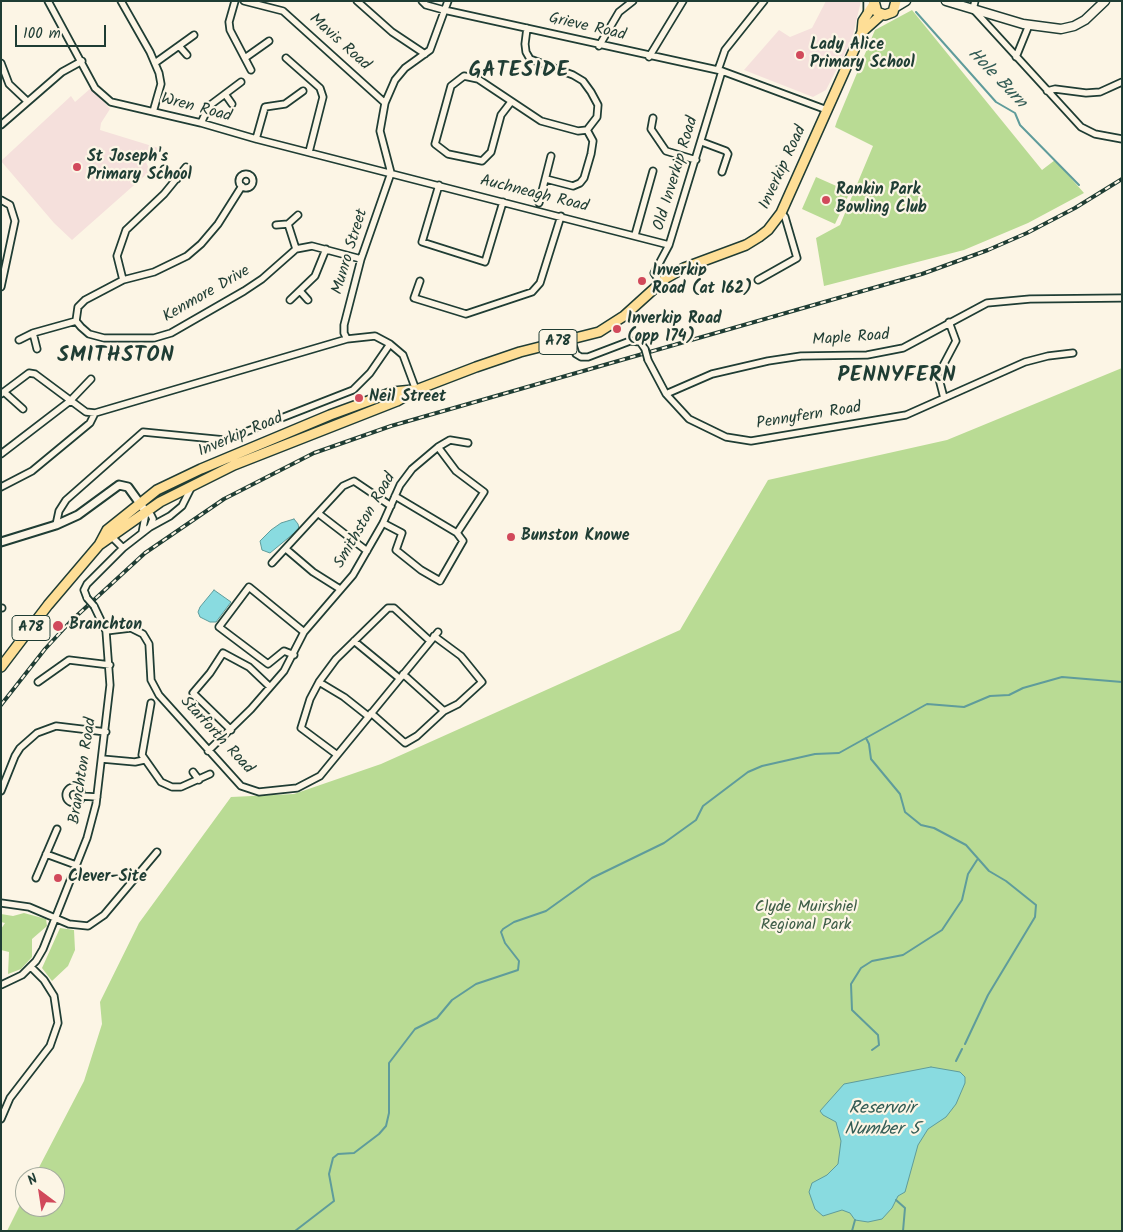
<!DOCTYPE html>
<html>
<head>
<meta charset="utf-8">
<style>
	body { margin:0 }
	#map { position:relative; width:1123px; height:1232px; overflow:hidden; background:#fcf5e5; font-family:Kalam,sans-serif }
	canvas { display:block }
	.frame { position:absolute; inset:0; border:2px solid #1f3d34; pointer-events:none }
	.north { position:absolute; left:15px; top:1167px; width:50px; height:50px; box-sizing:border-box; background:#fcf5e5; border:1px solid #a4ab9e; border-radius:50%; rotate:329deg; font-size:14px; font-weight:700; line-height:20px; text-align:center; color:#1f3d34 }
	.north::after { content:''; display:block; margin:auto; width:18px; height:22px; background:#d1495b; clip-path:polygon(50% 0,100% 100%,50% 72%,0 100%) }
	.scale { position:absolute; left:15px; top:25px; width:91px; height:22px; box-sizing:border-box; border:2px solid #1f3d34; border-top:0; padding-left:6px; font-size:15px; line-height:18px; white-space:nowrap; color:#1f3d34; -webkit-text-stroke:4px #fcf5e5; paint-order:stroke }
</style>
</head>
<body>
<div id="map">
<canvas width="1123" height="1232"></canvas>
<div class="frame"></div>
<div class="north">N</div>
<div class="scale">100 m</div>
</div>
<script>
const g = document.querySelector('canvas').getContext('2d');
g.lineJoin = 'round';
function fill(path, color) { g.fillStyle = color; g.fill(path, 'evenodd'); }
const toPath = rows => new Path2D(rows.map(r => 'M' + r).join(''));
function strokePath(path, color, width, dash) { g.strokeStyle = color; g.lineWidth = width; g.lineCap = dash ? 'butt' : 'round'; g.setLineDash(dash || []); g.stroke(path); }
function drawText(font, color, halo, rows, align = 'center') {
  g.font = font + ' Kalam,sans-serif'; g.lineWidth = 4.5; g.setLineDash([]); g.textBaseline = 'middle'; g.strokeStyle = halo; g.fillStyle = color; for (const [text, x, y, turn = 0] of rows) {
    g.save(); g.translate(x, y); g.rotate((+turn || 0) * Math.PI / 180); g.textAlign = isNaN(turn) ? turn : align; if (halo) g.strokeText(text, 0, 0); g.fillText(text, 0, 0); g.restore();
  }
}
const built = toPath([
	[826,1,861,1,852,39,826,90,813,97,744,70,779,30,790,37,812,28],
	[91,88,110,109,101,123,100,130,165,150,146,162,150,171,72,240,54,223,1,161,71,96,75,102]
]);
const green = toPath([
	[912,10,1042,170,1055,160,1084,193,1028,223,964,250,824,286,816,238,840,225,873,146,835,127,837,121,875,30],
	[816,177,850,192,835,224,802,209],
	[1122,368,1122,1231,7,1231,25,1195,25,1207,55,1207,55,1177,34,1177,84,1081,102,1024,100,1002,139,923,231,797,294,794,381,764,680,630,768,480,947,440],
	[24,913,46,919,47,926,32,939,32,957,21,969,8,974,9,952,1,950,1,929,5,923,1,922,1,914,13,916],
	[60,928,74,930,75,950,68,966,52,981,42,968]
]);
const water = toPath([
	[294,519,298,524,299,529,270,553,262,550,260,541,271,530,281,523,294,519],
	[214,590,231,602,216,622,210,622,200,617,198,612,200,607,214,590],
	[931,1067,960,1072,965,1077,965,1083,956,1104,946,1117,928,1129,918,1145,905,1192,898,1196,892,1208,882,1219,868,1222,855,1220,850,1213,842,1210,823,1216,815,1209,809,1192,812,1183,827,1175,838,1164,841,1141,836,1122,823,1115,820,1111,844,1084,931,1067]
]);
const stream = toPath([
	[916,12,996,102,1015,113,1020,125,1079,185],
	[866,738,869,744,871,759,900,794,905,812,921,825,934,828,966,845,989,871,1006,881,1036,905,1035,917,988,995,965,1044],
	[872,1050,879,1045,878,1035,852,1010,851,984,861,968,872,961,903,955,942,930,962,900,968,874,977,860],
	[956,1061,962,1049],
	[896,1200,905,1208,903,1231],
	[295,1231,334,1201,329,1174,333,1158,338,1154,354,1153,379,1134,386,1126,389,1113,389,1063,415,1029,437,1018,452,1000,476,984,518,970,519,961,505,943,501,932,503,929,514,922,546,911,592,878,664,843,696,820,703,806,748,772,762,766,815,754,839,753,927,704,964,707,990,696,1009,695,1023,688,1062,677,1122,682],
	[852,1231,855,1220]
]);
const minor = toPath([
	[48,1,95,88,111,102,201,123,256,139,669,245],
	[121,1,150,52,159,73,161,84,153,112],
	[235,1,229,22,230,30,251,70],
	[244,1,283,11,385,103],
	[357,1,392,32,425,54],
	[422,1,426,5,444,10,722,71,827,110],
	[975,1,973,9,1081,127,1095,134,1122,139],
	[867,14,867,1],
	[179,46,187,55],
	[599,46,619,12,633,1],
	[649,57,683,1],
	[1016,57,1029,25],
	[245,58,269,41],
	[286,58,320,88,323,97,309,152],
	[1,63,9,84,27,101],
	[155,63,194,35],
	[718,70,725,50,764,1],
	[1047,91,1055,89,1086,93,1100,92,1122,82],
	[225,94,232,104],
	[511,102,501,115,491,152,482,161,448,154,435,144,451,86,464,76,478,79,541,121,578,131,587,130,597,117,598,105,591,92,583,81,573,75,530,59,526,52,525,44,527,28],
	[653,118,651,129,666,151,696,160],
	[201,123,209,106,241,82],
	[1,125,62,72,82,61],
	[256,139,265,107,285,104,303,91],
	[702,142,726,151,728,154,722,172],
	[164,169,177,179],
	[391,173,380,131,385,103,395,80,405,68,430,50,448,1],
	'239 181a7 7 0 1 1 14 0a7 7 0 1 1-14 0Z',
	[546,179,573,186,580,183,584,178,591,154,593,141,587,130],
	[439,185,422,242,485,262,503,202],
	[242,186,218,224,201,244,187,256,154,272,123,280,85,300,78,307,76,321,81,327,89,334,104,338,154,338,171,333,244,291,262,279,296,249,312,246,361,259],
	[1,200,10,205,15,221,1,287],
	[539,203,551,156],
	[288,224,296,249],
	[276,225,288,224,298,215],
	[635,235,653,171],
	[123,280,117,256,126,230,164,194,186,167],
	[758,280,797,258,785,217,781,213],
	[420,281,414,298,466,314,532,292,540,283,561,216],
	[660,282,654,273,669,245,722,71],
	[300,291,308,300],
	[290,300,315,276,326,249],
	[33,333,37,349],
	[347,339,344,333,344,325,361,259,391,173],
	[571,339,576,354,581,357,588,357,630,341,640,342,645,349],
	[19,340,33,333,76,321],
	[648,360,666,394,689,419,726,437,751,441,906,415,1025,362,1048,356,1073,353],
	[4,392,23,409],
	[1,394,29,373,35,374,86,412,95,413],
	[666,394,712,374,768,361,801,356,867,355,903,348,987,303,1030,299,1122,298],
	[944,398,938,375,956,341,949,322],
	[1,454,70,401,91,379],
	[1,487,32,471,90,423,95,413,347,339,375,336,390,344,403,355,416,390],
	[395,496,457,533],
	[319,514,367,551],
	[383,523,402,533,396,550,421,570,440,581,463,541,457,533,484,492,456,471,438,447],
	[56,525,59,511,66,500,143,432,225,440,353,390,370,373,390,344],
	[150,527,170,516,182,506,192,486],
	[112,537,123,548],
	[286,549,313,572,340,589],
	[272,563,343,486,354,481,391,506],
	[87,598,84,590,87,584,123,548,150,527,153,519,151,515,146,512,142,533],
	[1,608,2,608],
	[106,631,131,628,143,634,149,644,151,680,159,695,241,786,259,792,297,788,320,776,438,632],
	[354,641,399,678],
	[294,655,284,651,268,664,219,627,249,587,304,632],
	[403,674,444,711],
	[38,682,69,660,110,665],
	[319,682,344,697,368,716],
	[151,703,142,755,161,782,172,787,181,787,210,774],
	[371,713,405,743,417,736,444,711,458,704,482,682,461,656,434,636],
	[231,730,193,693,210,673,223,653,249,667,270,687],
	[208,751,251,709,284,671,304,632,353,575,383,523,400,485,412,469,438,447,450,440,468,443],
	[336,754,301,728,310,699,319,682,336,659,388,608,394,608,430,641],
	[102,759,135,762,144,760],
	[193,772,199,780],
	'66 795a8 8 0 1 1 16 0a8 8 0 1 1-16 0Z',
	[1,791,15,756,20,748,37,733,56,726,106,732],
	[81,796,97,797],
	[46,854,76,865],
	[36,878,57,829],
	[1,903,29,907,69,924,88,926,104,915,157,852],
	[1,985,22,975,36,961,43,949,87,838,96,804,110,685,106,631,94,606],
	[1,1119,10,1098,50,1046,58,1023,54,996,44,980,31,967]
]);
const tertiary = toPath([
	[1,542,56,525,78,515,119,485,128,487,146,512]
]);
const secondary = toPath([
	[946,1,1023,24,1061,29,1074,26,1085,20,1105,1],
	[896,7,906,1]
]);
const trunk = toPath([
	[874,1,877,12,885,15,893,12,896,1],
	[862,32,881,15],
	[99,545,160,502,234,465,397,401,416,390,476,367,520,352,599,332,624,316,666,278,684,268,746,245,759,237,768,230,781,213,862,32,863,21,874,4],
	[1,667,48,605,99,545,107,530,157,490,201,469,330,415,393,392,413,390]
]);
const rail = toPath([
	[1,705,45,649,71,621,145,553,224,499,314,453,391,426,922,274,988,250,1027,233,1075,208,1122,179]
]);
const minorBridge = toPath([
	[645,349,648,360],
	[87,598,94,606]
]);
const markers = [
	[800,55,5,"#d1495b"],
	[77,167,5,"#d1495b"],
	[826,200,5,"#d1495b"],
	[642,281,5,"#d1495b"],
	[617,329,5,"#d1495b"],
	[359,398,5,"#d1495b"],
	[511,537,5,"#d1495b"],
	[58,626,6,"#d1495b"],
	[58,878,5,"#d1495b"]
];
const shields = [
	[558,342,38],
	[31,628,38]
];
const shieldNames = [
	["A78",558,342],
	["A78",31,628]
];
const streetNames = [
	["Grieve Road",587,28,13],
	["Mavis Road",339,43,42],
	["Wren Road",196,109,15],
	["Inverkip Road",784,168,-65],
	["Old Inverkip Road",677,174,-73],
	["Auchneagh Road",534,195,14],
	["Munro Street",351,252,-73],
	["Kenmore Drive",207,295,-30],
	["Maple Road",851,339,-4],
	["Pennyfern Road",809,417,-9],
	["Inverkip Road",241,436,-23],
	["Smithston Road",366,521,-60],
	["Starforth Road",216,736,47],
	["Branchton Road",84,771,-81]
];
const poiNames = [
	["Lady Alice",810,46],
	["Primary School",810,64],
	["St Joseph's",87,158],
	["Primary School",87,176],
	["Rankin Park",836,191],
	["Bowling Club",836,209],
	["Inverkip",652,272],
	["Road (at 162)",652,290],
	["Inverkip Road",627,320],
	["(opp 174)",627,338],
	["Neil Street",369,398],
	["Bunston Knowe",521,537],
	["Branchton",69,626],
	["Clever-Site",68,878]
];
const parkNames = [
	["Clyde Muirshiel",806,908],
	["Regional Park",806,926]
];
const waterNames = [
	["Hole Burn",996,79,46],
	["Reservoir",882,1110],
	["Number 5",882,1131]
];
const districtNames = [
	["GATESIDE",519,72],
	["SMITHSTON",116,357],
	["PENNYFERN",897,377]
];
fill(built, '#f5e0dc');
fill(green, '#b9db94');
fill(water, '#89dbe0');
strokePath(water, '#5f9c9b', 1);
strokePath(stream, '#5f9c9b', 2);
strokePath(minor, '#1f3d34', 9);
strokePath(tertiary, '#1f3d34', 11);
strokePath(secondary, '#1f3d34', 11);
strokePath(trunk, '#1f3d34', 12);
strokePath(minor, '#fcf5e5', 5.5);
strokePath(tertiary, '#fcf5e5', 7);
strokePath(secondary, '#fcf5e5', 8);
strokePath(trunk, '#fede96', 9);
strokePath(rail, '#1f3d34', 4);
strokePath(rail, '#fcf5e5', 2, [5.5]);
strokePath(minorBridge, '#1f3d34', 9, []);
strokePath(minorBridge, '#fcf5e5', 5.5);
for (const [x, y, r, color] of markers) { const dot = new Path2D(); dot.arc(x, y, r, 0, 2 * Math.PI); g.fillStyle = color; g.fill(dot); strokePath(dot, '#fcf5e5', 2); }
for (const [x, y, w] of shields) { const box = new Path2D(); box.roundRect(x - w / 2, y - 12.5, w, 25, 4); g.fillStyle = '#fcf5e5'; g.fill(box); strokePath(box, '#1f3d34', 1); }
drawText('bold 15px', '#1f3d34', null, shieldNames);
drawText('16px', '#1f3d34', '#fcf5e5', streetNames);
drawText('bold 16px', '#1f3d34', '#fcf5e5', poiNames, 'left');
drawText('16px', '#3e5d47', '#fcf5e5', parkNames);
drawText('italic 18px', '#345d56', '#fcf5e5', waterNames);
g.letterSpacing = '1px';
drawText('bold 21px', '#1f3d34', '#fcf5e5', districtNames);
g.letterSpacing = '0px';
</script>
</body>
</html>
